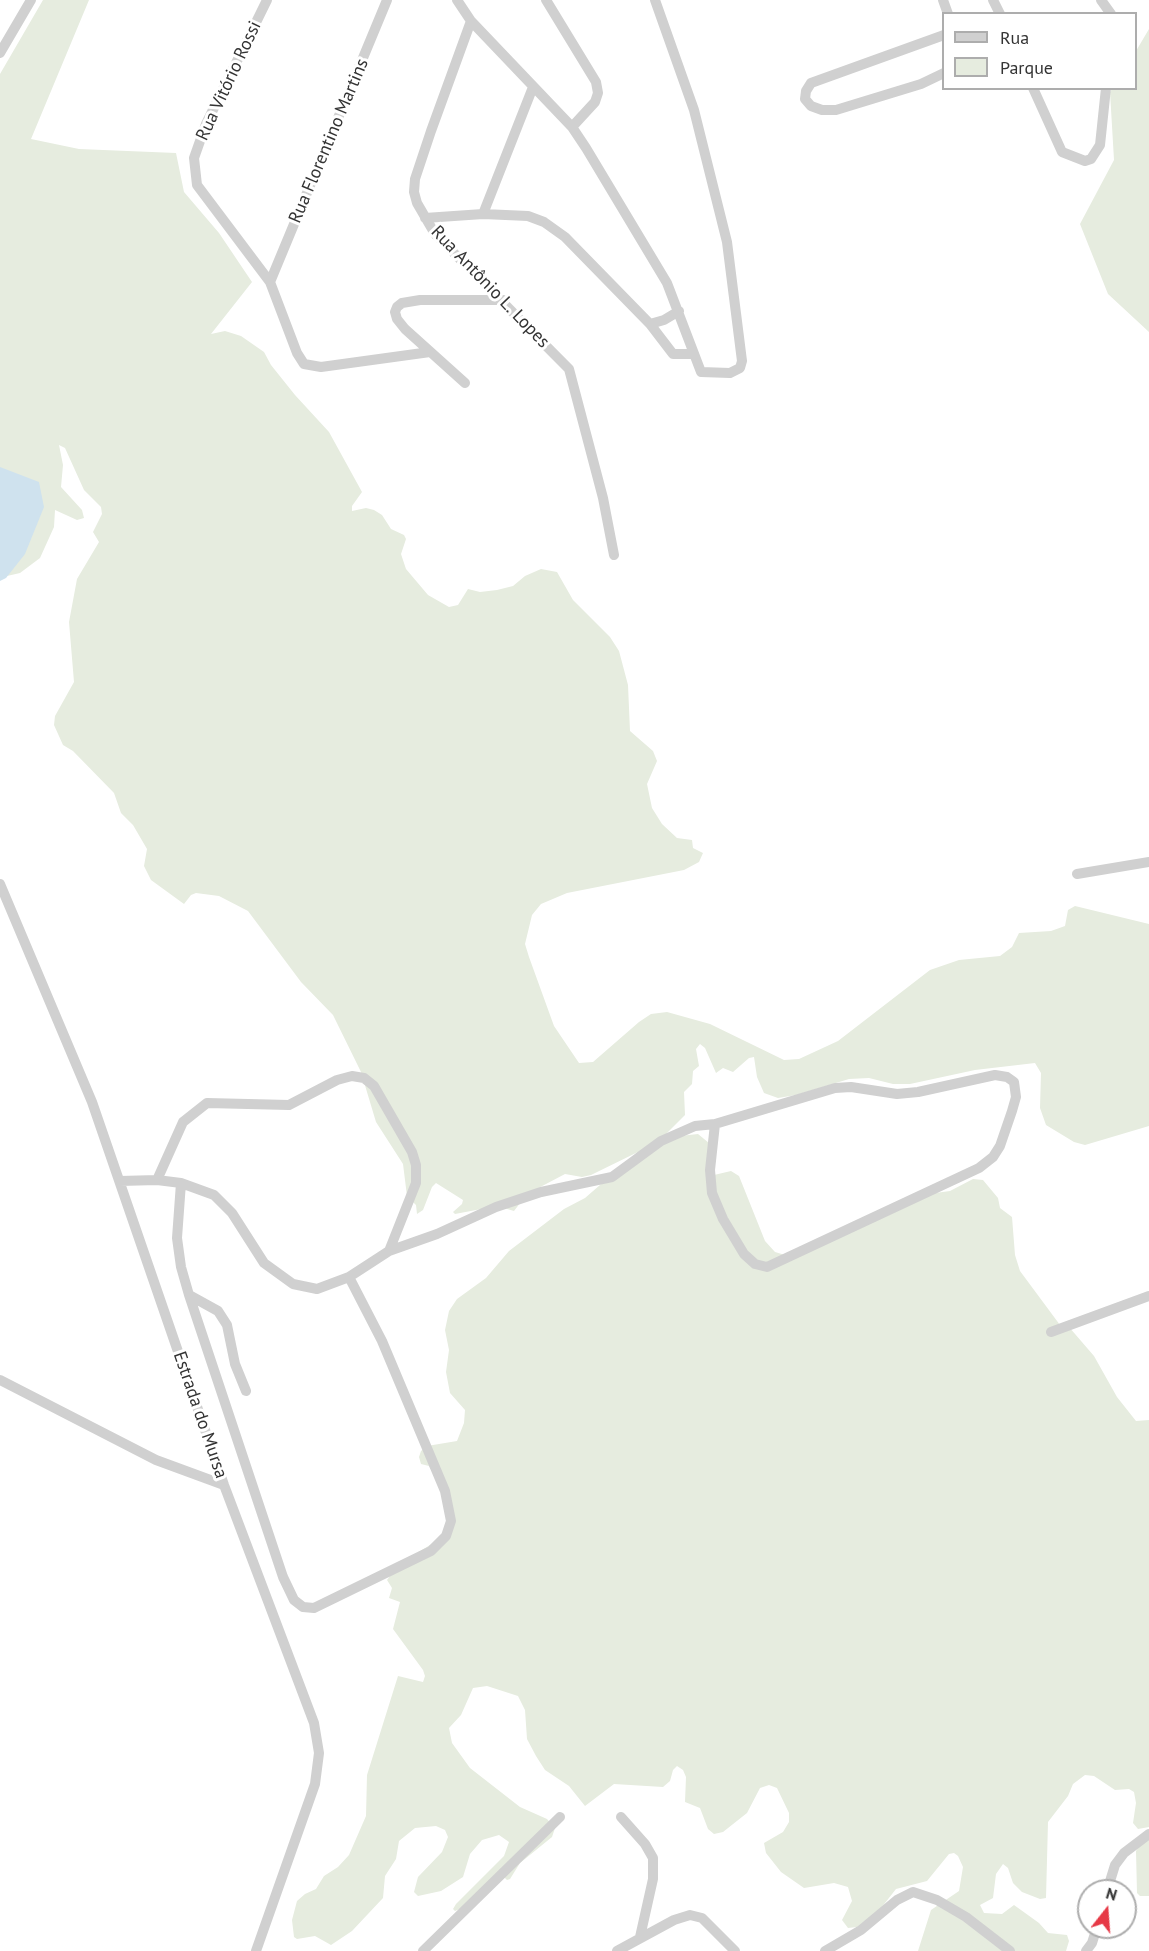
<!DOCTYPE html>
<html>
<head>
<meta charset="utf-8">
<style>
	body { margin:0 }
	#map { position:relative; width:1149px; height:1951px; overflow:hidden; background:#fff; font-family:"PT Sans",sans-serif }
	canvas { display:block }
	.legend { position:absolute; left:942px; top:12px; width:195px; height:78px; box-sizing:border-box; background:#fff; border:2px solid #adadad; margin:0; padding:8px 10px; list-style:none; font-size:18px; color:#333 }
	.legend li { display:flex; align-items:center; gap:12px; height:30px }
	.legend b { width:30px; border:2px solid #adadad }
	.north { position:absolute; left:1077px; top:1879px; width:60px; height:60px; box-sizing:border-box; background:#fff; border:2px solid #adadad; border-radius:50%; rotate:17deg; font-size:16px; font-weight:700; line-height:24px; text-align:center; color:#333 }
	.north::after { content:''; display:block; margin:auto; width:21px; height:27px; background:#e63946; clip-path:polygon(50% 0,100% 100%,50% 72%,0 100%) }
</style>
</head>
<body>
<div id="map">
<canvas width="1149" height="1951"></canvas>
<ul class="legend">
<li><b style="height:8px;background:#d0d0d0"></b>Rua</li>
<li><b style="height:16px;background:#e6ecdf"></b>Parque</li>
</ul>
<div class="north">N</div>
</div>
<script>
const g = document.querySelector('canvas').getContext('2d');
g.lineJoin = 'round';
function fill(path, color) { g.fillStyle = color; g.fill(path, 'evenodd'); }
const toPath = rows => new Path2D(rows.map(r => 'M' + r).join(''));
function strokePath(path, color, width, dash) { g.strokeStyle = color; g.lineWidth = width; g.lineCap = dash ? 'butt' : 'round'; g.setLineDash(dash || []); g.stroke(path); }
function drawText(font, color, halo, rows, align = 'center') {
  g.font = font + ' "PT Sans",sans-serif'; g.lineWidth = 6; g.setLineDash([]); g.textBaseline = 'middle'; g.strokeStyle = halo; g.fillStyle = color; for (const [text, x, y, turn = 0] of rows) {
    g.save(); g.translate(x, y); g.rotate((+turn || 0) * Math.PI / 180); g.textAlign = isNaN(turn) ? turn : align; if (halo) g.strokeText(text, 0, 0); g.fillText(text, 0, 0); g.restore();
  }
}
const green = toPath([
	[43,0,89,0,31,139,79,149,176,153,184,192,219,233,252,282,211,334,225,331,241,336,264,352,271,365,295,395,329,432,362,492,352,506,352,511,366,508,374,510,382,515,391,529,404,535,406,539,401,554,406,569,428,595,449,607,458,605,468,589,480,592,497,590,513,586,525,576,541,569,557,572,573,600,610,637,619,651,628,685,630,731,653,751,657,761,647,784,652,808,662,824,677,838,692,840,693,848,703,853,699,862,684,870,567,893,541,904,532,915,525,944,529,957,554,1026,579,1063,593,1062,639,1022,651,1014,667,1012,710,1024,784,1060,799,1059,838,1041,930,970,959,960,1000,956,1012,947,1019,933,1051,931,1065,926,1068,910,1075,906,1149,924,1149,1126,1085,1145,1074,1142,1046,1125,1040,1108,1041,1073,1035,1063,975,1070,910,1084,893,1084,869,1078,849,1079,796,1095,778,1098,764,1093,757,1077,754,1057,749,1058,733,1072,723,1068,716,1073,705,1048,700,1044,696,1049,699,1066,693,1071,692,1084,684,1092,685,1115,662,1138,698,1134,709,1143,714,1175,731,1171,739,1176,765,1241,775,1252,785,1255,928,1194,950,1191,973,1179,983,1180,998,1198,1000,1208,1012,1217,1015,1255,1020,1271,1060,1325,1069,1327,1094,1356,1117,1397,1136,1421,1149,1420,1149,1827,1138,1829,1133,1823,1136,1803,1134,1792,1129,1789,1115,1790,1094,1776,1085,1775,1073,1784,1068,1796,1048,1822,1046,1898,1040,1899,1022,1892,1013,1883,1008,1868,1003,1864,996,1874,993,1898,980,1905,984,1913,1002,1914,1014,1905,1039,1923,1048,1933,1067,1935,1069,1941,1066,1951,918,1951,931,1910,959,1891,963,1867,958,1856,954,1853,949,1854,927,1881,896,1889,874,1917,857,1927,848,1928,842,1920,852,1901,848,1887,834,1883,804,1888,781,1872,766,1853,764,1843,783,1832,789,1822,789,1813,777,1788,769,1785,760,1788,747,1813,723,1832,714,1834,708,1829,700,1808,685,1802,686,1777,683,1770,677,1766,673,1770,670,1781,663,1787,614,1784,585,1806,569,1786,545,1770,536,1756,527,1739,525,1710,518,1696,487,1686,473,1688,461,1715,449,1728,452,1743,470,1768,520,1807,547,1819,555,1828,552,1837,520,1863,510,1879,507,1880,501,1874,467,1906,455,1911,453,1909,456,1904,504,1856,509,1842,499,1835,482,1840,470,1854,463,1877,441,1891,418,1896,414,1892,418,1877,442,1852,448,1837,445,1830,436,1826,415,1828,399,1841,396,1859,385,1876,383,1898,352,1931,331,1945,315,1936,297,1939,294,1937,292,1920,297,1901,305,1894,316,1889,324,1876,338,1867,349,1855,366,1816,367,1775,398,1676,423,1682,425,1676,423,1670,393,1629,400,1602,389,1598,392,1588,387,1580,399,1564,443,1537,452,1505,429,1466,421,1464,419,1457,421,1451,427,1446,457,1441,464,1423,465,1410,450,1393,446,1372,449,1350,445,1330,449,1311,457,1299,486,1278,509,1251,564,1209,585,1198,638,1152,591,1175,582,1177,565,1174,527,1194,514,1211,497,1206,455,1214,453,1212,462,1204,463,1200,436,1183,432,1187,423,1210,417,1214,416,1205,407,1196,403,1164,376,1122,361,1072,333,1015,301,982,248,911,219,896,196,893,191,895,184,904,151,880,144,866,147,849,133,825,121,813,114,793,73,751,63,745,54,725,55,716,74,682,69,622,77,579,99,542,93,532,102,514,101,507,84,490,65,448,59,445,63,465,61,487,82,510,84,518,77,520,55,510,54,527,40,558,20,573,7,576,0,477,0,74],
	[1149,29,1149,332,1108,294,1080,224,1114,160,1110,92,1112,89,1136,88,1136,51],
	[1149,1837,1149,1896,1140,1896,1137,1893,1136,1851,1142,1842]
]);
const water = toPath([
	[0,467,39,482,44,507,25,554,6,578,0,581]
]);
const minor = toPath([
	[267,0,206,124,194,158,197,185,270,282,297,353,304,364,321,367,430,352],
	[457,0,471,21,572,127,586,148,667,283,701,372,730,373,740,368,742,361,727,242,694,110,655,0],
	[546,0,596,82,598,93,595,102,572,127],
	[943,0,948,14],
	[993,0,1000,14],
	[1101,0,1111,14],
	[471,21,431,131,415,179,414,192,417,203,435,234,569,369,603,498,614,555],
	[944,35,811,83,806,91,805,99,811,106,822,110,836,110,921,84,944,73],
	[0,53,31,0],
	[1033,88,1062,152,1085,161,1091,159,1100,145,1106,88],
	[483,214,533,87],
	[425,218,483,214,528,216,544,222,565,237,650,324,664,320,679,311],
	[270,282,387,0],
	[650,324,673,354,693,354],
	[465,383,405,329,397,319,395,312,397,307,402,303,420,300,503,300],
	[1077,874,1149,862],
	[0,884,92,1102,224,1485,314,1723,319,1753,315,1784,256,1951],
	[157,1180,183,1122,207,1103,289,1105,337,1080,352,1076,364,1078,374,1086,412,1152,416,1165,416,1183,389,1251],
	[120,1181,157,1180,181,1183,214,1195,232,1213,264,1263,293,1284,317,1289,349,1277,389,1251,437,1234,496,1207,541,1192,612,1177,661,1141,695,1126,715,1124,835,1088,851,1087,897,1094,918,1092,995,1075,1007,1077,1014,1082,1016,1097,1012,1111,1000,1146,993,1157,979,1168,767,1267,755,1264,744,1254,723,1219,712,1193,710,1170,715,1124],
	[181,1183,177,1238,181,1267,189,1295,218,1311,227,1325,235,1364,246,1391],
	[189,1295,283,1577,294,1600,303,1607,314,1608,431,1551,446,1536,451,1521,445,1491,382,1341,349,1277],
	[1051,1332,1149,1296],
	[0,1380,156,1460,224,1485],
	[621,1817,645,1844,653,1858,653,1879,640,1937],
	[1107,1891,1115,1865,1124,1853,1149,1834],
	[423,1951,560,1817],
	[617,1951,674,1920,690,1915,702,1918,735,1951],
	[825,1951,861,1930,897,1900,913,1892,937,1900,966,1917,1010,1951],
	[1086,1951,1092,1943,1097,1927]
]);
const streetNames = [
	["Rua Vitório Rossi",229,81,-65],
	["Rua Florentino Martins",329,141,-67],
	["Rua Antônio L. Lopes",490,287,46],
	["Estrada do Mursa",200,1415,71]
];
fill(green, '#e6ecdf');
fill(water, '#cfe2ee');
strokePath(minor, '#d0d0d0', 10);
drawText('18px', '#333', '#fff', streetNames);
</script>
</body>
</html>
